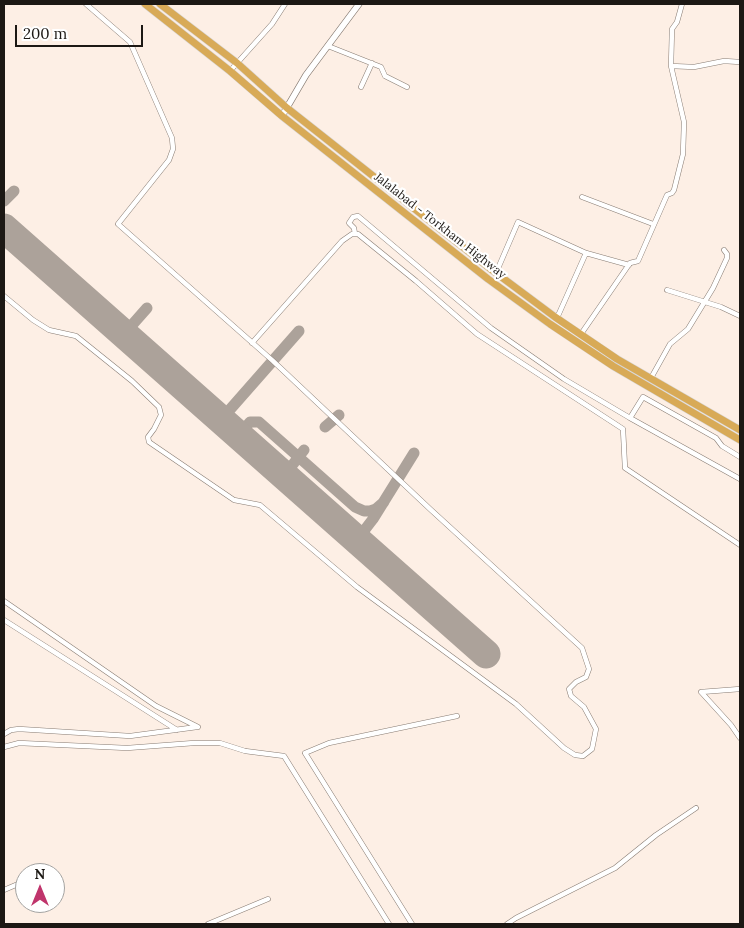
<!DOCTYPE html>
<html>
<head>
<meta charset="utf-8">
<style>
	body { margin:0 }
	#map { position:relative; width:744px; height:928px; overflow:hidden; background:#fdefe5; font-family:Lora,serif }
	canvas { display:block }
	.frame { position:absolute; inset:0; border:5px solid #1c1814; pointer-events:none }
	.north { position:absolute; left:15px; top:863px; width:50px; height:50px; box-sizing:border-box; background:#fff; border:1px solid #a4a3a1; border-radius:50%; rotate:0deg; font-size:14px; font-weight:700; line-height:20px; text-align:center; color:#1c1814 }
	.north::after { content:''; display:block; margin:auto; width:18px; height:22px; background:#c0356c; clip-path:polygon(50% 0,100% 100%,50% 72%,0 100%) }
	.scale { position:absolute; left:15px; top:25px; width:128px; height:22px; box-sizing:border-box; border:2px solid #1c1814; border-top:0; padding-left:6px; font-size:15px; line-height:18px; white-space:nowrap; color:#1c1814; -webkit-text-stroke:4px #fff; paint-order:stroke }
</style>
</head>
<body>
<div id="map">
<canvas width="744" height="928"></canvas>
<div class="frame"></div>
<div class="north">N</div>
<div class="scale">200 m</div>
</div>
<script>
const g = document.querySelector('canvas').getContext('2d');
g.lineJoin = 'round';
const toPath = rows => new Path2D(rows.map(r => 'M' + r).join(''));
function strokePath(path, color, width, dash) { g.strokeStyle = color; g.lineWidth = width; g.lineCap = dash ? 'butt' : 'round'; g.setLineDash(dash || []); g.stroke(path); }
function drawText(font, color, halo, rows, align = 'center') {
  g.font = font + ' Lora,serif'; g.lineWidth = 4.5; g.setLineDash([]); g.textBaseline = 'middle'; g.strokeStyle = halo; g.fillStyle = color; for (const [text, x, y, turn = 0] of rows) {
    g.save(); g.translate(x, y); g.rotate((+turn || 0) * Math.PI / 180); g.textAlign = isNaN(turn) ? turn : align; if (halo) g.strokeText(text, 0, 0); g.fillText(text, 0, 0); g.restore();
  }
}
const taxiway = toPath([
	[4,201,14,191],
	[4,227,8,232],
	[110,322,121,328,127,328,132,325,147,308],
	[132,325,130,335,142,350],
	[212,413,220,416,226,414,299,331],
	[325,427,339,415],
	[238,436,250,422,259,422,355,507,364,511,370,511,376,509,384,502],
	[279,472,287,472,304,450],
	[287,472,287,478,292,483],
	[361,534,360,540,363,547],
	[352,537,360,536,373,519,414,453]
]);
const runway = toPath([
	[4,228,486,654]
]);
const minor = toPath([
	[328,46,381,67,385,76,407,87],
	[671,66,672,29,677,22,682,4],
	[230,71,272,24,285,4],
	[361,87,372,63],
	[582,197,653,224],
	[355,234,354,228,349,223,353,217,358,216,491,328,564,379,630,418,643,397,716,438,722,446,740,457],
	[496,273,518,222,586,253,629,265],
	[667,290,721,307,740,316],
	[4,296,33,320,49,330,76,336,132,381,159,407,161,415,154,429,148,437,149,442,234,500,260,505,357,587,516,704,564,748,575,755,583,756,592,749,596,729,584,707,571,696,569,689,576,682,586,677,589,669,582,648,430,509,273,361,118,224,169,160,173,149,172,138,130,42,86,4],
	[557,318,586,253],
	[581,334,630,263,638,261,667,195,672,193,674,190,683,154,684,122,671,66,694,67,724,61,740,62],
	[252,343,342,241,352,234,358,234,416,281,477,334,623,429,625,468,740,545],
	[651,378,670,344,688,329,713,288,727,258,727,254,724,250],
	[630,418,740,479],
	[4,601,156,706,198,727],
	[4,620,177,730],
	[740,689,701,692,731,725,740,738],
	[4,734,11,730,19,729,130,736,197,727],
	[4,747,19,743,127,748,194,743,220,743,245,751,284,756,389,924],
	[4,890,25,881],
	[208,924,268,899],
	[412,924,305,753,329,743,457,716],
	[507,924,516,918,615,868,656,835,696,808]
]);
const tertiary = toPath([
	[282,116,306,75,359,4]
]);
const trunk = toPath([
	[145,4,230,71,282,116,488,279,550,324,613,366,740,440],
	[160,4,237,63,287,108,492,270,555,317,617,359,740,430]
]);
const streetNames = [
	["Jalalabad - Torkham Highway",440,226,38]
];
strokePath(taxiway, '#aca29a', 11);
strokePath(runway, '#aca29a', 29);
strokePath(minor, '#887c73', 5.5);
strokePath(tertiary, '#887c73', 7);
strokePath(trunk, '#d6d5d5', 8);
strokePath(minor, '#fff', 4.5);
strokePath(tertiary, '#fff', 5.5);
strokePath(trunk, '#d8aa57', 7);
drawText('12px', '#1c1814', '#fff', streetNames);
</script>
</body>
</html>
